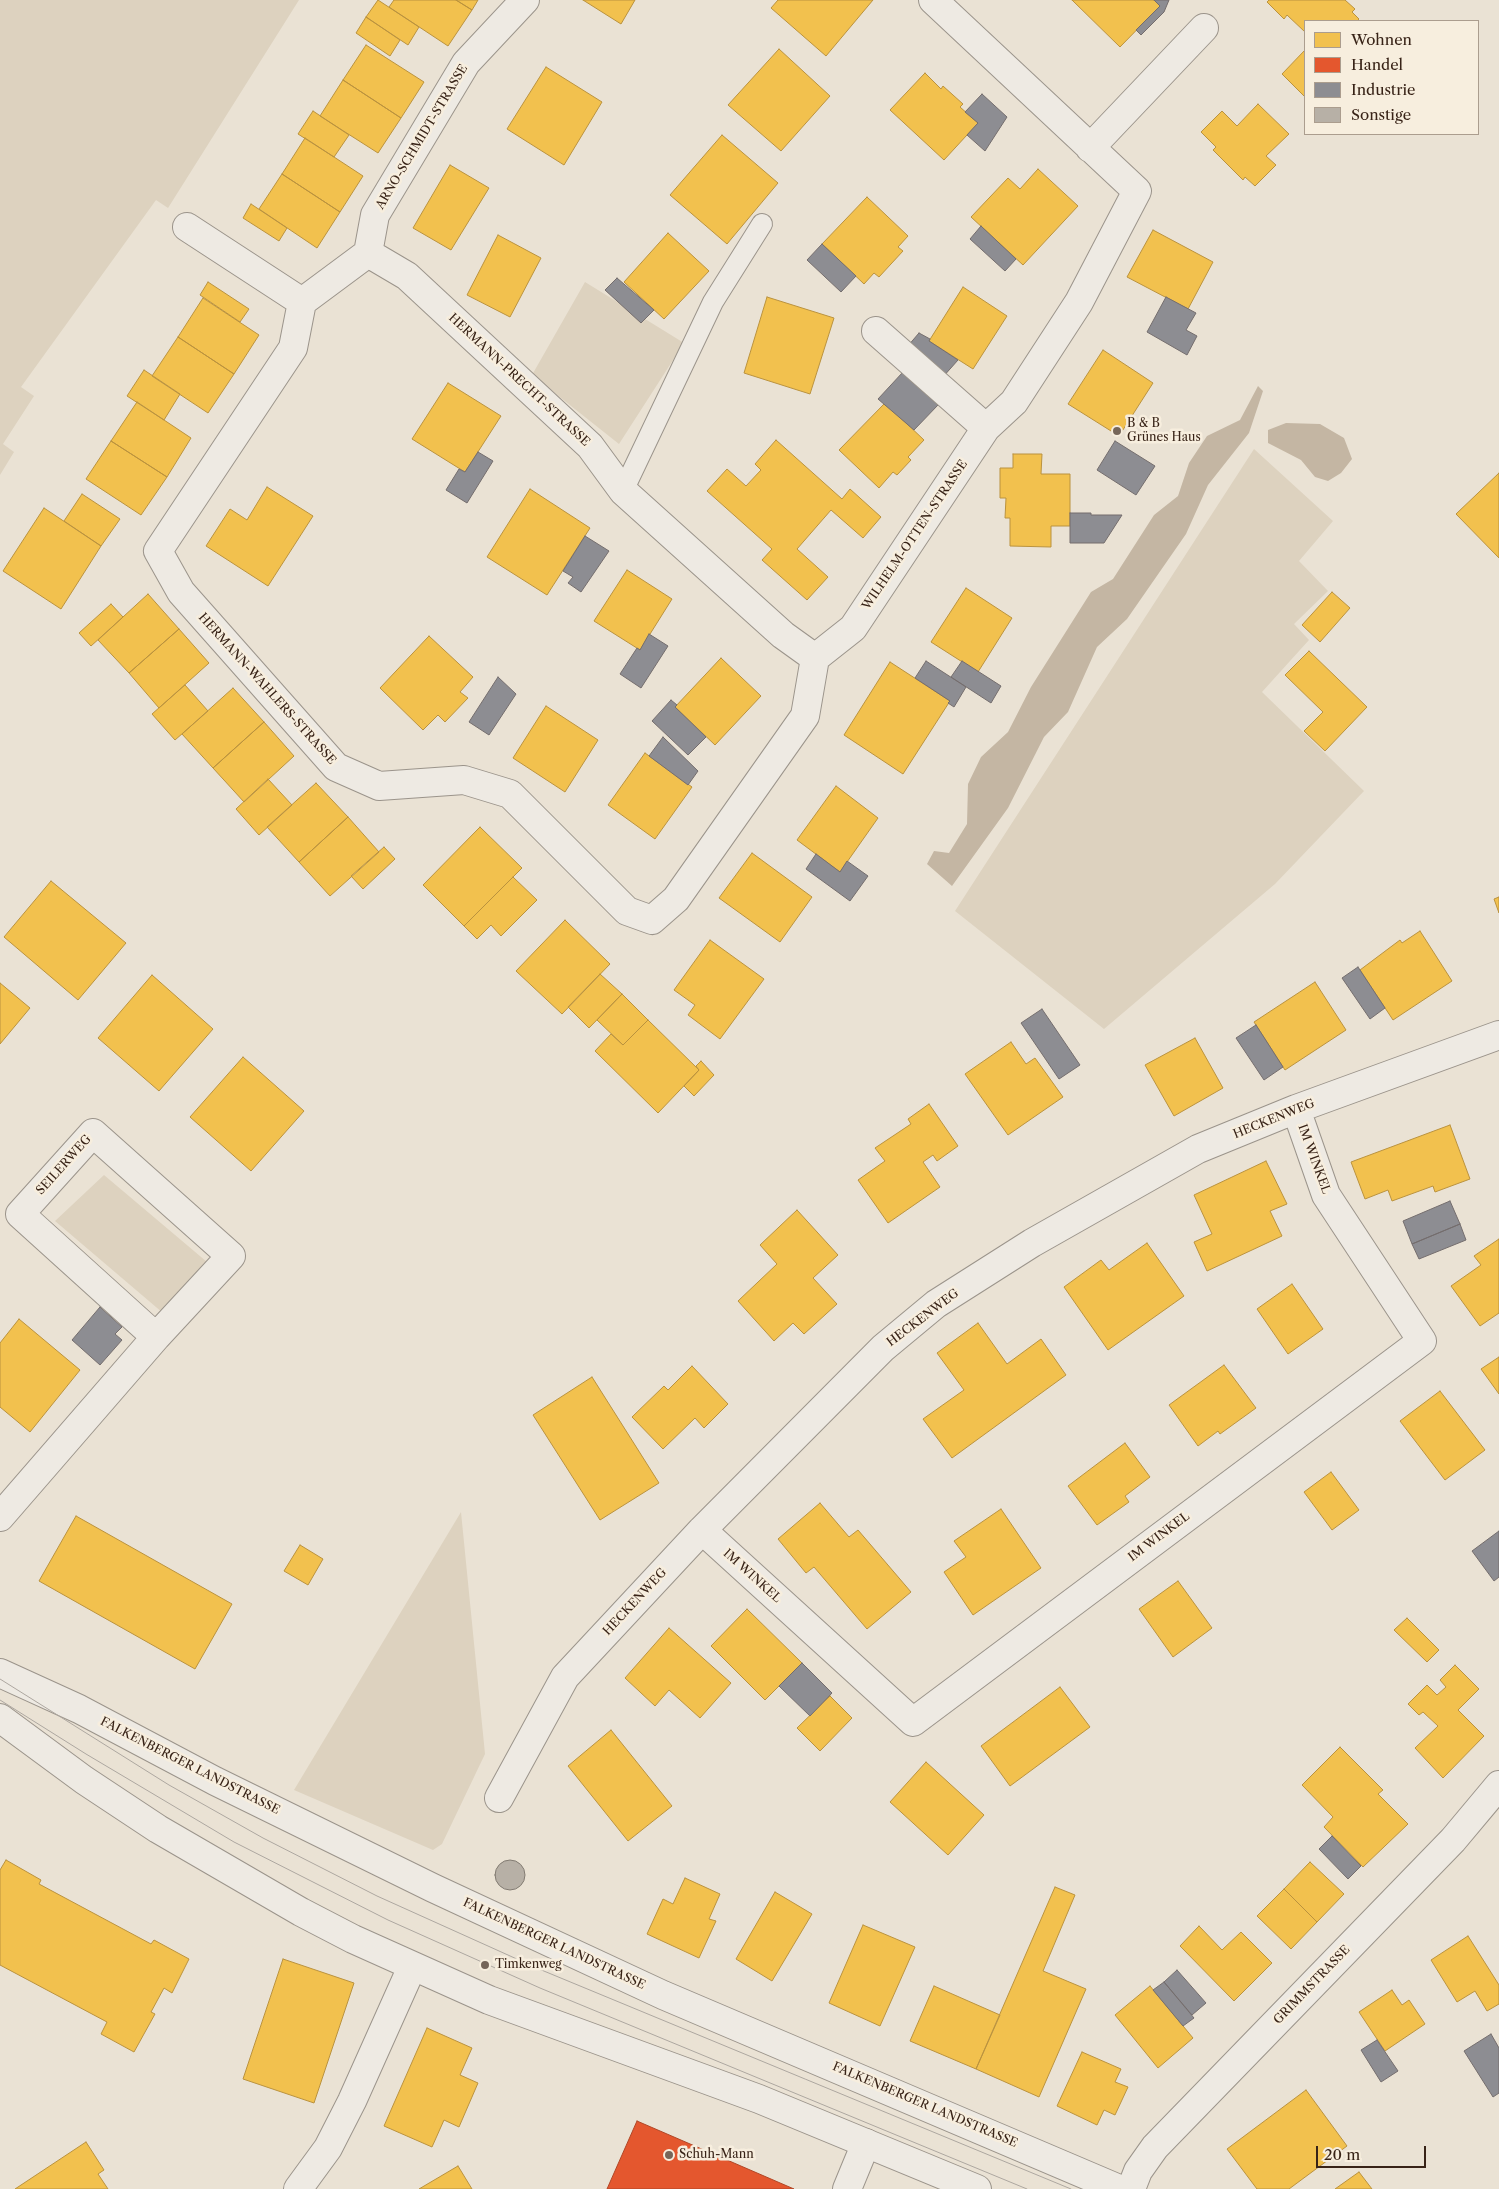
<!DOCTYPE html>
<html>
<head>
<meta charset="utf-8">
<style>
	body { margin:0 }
	#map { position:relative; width:1499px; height:2189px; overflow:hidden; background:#eae2d4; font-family:"Libre Caslon Text",serif }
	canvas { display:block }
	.legend { position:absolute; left:1304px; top:20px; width:175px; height:115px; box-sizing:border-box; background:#f7eede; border:1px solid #ab9d8e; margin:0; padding:6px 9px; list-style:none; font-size:15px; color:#382317 }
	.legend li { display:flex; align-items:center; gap:10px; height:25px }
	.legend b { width:25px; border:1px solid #ab9d8e }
	.scale { position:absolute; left:1316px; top:2146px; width:110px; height:22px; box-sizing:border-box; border:2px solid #382317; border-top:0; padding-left:6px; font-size:15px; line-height:18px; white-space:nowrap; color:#382317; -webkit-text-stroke:4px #f7eede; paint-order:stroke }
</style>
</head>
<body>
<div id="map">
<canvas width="1499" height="2189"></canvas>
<ul class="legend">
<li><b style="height:14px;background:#f2c14e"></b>Wohnen</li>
<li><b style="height:14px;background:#e4572e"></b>Handel</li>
<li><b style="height:14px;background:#8d8d92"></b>Industrie</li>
<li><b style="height:14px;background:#b7b0a6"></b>Sonstige</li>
</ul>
<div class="scale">20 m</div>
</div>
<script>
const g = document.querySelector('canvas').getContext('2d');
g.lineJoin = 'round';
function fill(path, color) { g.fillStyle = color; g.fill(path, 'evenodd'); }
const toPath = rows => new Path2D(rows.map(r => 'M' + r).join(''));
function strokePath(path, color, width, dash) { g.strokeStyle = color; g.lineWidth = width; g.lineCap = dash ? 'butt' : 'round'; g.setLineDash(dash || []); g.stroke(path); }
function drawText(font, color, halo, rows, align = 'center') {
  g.font = font + ' "Libre Caslon Text",serif'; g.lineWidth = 5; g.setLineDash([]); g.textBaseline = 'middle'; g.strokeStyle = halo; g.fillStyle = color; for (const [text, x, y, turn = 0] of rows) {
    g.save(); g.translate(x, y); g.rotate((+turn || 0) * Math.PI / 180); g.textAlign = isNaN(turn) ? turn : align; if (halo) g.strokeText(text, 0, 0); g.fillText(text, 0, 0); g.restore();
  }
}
const green = toPath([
	[0,0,299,0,168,208,156,200,21,387,34,396,3,444,14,452,0,475],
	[585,282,684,343,619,444,532,375],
	[1254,449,1333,521,1299,561,1328,591,1294,624,1309,640,1262,692,1364,791,1275,884,1104,1029,955,911],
	[104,1175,207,1262,163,1313,55,1221],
	[461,1512,485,1754,442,1844,433,1850,294,1790]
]);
const water = toPath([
	[1258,386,1263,391,1249,433,1208,485,1186,534,1127,619,1097,647,1068,712,1044,737,1008,808,952,886,927,864,934,851,949,853,967,824,968,784,981,757,1008,732,1031,687,1091,592,1113,579,1154,515,1178,496,1189,463,1207,436,1240,420],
	[1286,423,1320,424,1344,438,1352,459,1341,473,1328,481,1315,477,1301,460,1268,443,1268,430]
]);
const homes = toPath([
	[378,0,419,27,408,45,366,17,378,0],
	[394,0,456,0,472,10,448,46,389,7,394,0],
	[456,0,478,0,472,10,456,0],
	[583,0,635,0,621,24,583,0],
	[778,0,873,0,826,56,771,8,778,0],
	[1072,0,1154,0,1160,6,1120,47,1072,0],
	[1269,0,1345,0,1355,9,1352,12,1359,19,1357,21,1305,21,1305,32,1287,15,1284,19,1267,2,1269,0],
	[366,17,400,40,390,56,356,33,366,17],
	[366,45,424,82,401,118,343,80,366,45],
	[779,49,830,96,781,151,728,105,779,49],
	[1305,50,1305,97,1282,74,1305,50],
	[546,67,602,102,564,165,507,129,546,67],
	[925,73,941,89,943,86,963,104,960,107,978,123,944,160,890,110,925,73],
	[343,80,401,118,378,153,320,116,343,80],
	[1258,104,1289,134,1266,156,1276,165,1255,186,1245,177,1243,180,1213,150,1216,147,1201,132,1222,111,1237,126,1258,104],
	[313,111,349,135,334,157,298,134,313,111],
	[722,135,778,183,727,244,670,195,722,135],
	[305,138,363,176,340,212,282,174,305,138],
	[450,165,489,188,451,250,413,228,450,165],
	[1038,169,1078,206,1023,265,971,217,1008,178,1020,189,1038,169],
	[282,174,340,212,317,248,259,209,282,174],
	[867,197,908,236,898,247,903,251,879,277,874,273,864,284,822,244,867,197],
	[251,204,287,228,279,241,243,218,251,204],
	[1153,230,1213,262,1188,309,1127,277,1153,230],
	[668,233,709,271,664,319,624,282,668,233],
	[498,235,541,258,510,317,467,295,498,235],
	[208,282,249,309,240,322,200,295,208,282],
	[963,287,1007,316,973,369,929,341,963,287],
	[767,297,834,318,810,394,744,373,767,297],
	[203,298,259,335,234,374,178,337,203,298],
	[178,337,234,374,208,413,152,376,178,337],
	[1103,350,1153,383,1119,436,1068,404,1103,350],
	[144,370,180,394,164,420,127,396,144,370],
	[448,383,501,416,465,472,412,439,448,383],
	[137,402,191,438,167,477,111,441,137,402],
	[885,403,924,440,908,457,911,460,897,475,893,472,879,488,839,450,885,403],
	[776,440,842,499,850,489,881,517,863,538,831,510,797,549,828,577,807,600,762,560,772,549,707,491,727,469,746,486,761,470,755,464,776,440],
	[111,441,167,477,141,515,86,479,111,441],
	[1013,454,1042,454,1041,474,1070,474,1070,526,1051,526,1051,547,1010,546,1010,518,1005,518,1006,498,1000,498,1000,468,1013,468,1013,454],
	[1499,473,1499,558,1456,514,1499,473],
	[267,487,313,516,268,586,206,546,230,509,247,520,267,487],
	[530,489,590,528,547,595,487,557,530,489],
	[82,494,120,519,101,546,64,521,82,494],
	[44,508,101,546,61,609,3,571,44,508],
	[627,570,672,599,640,650,594,621,627,570],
	[966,588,1012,618,978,672,931,642,966,588],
	[1332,592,1350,608,1320,642,1302,625,1332,592],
	[148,594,179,629,129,673,98,640,148,594],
	[111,604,123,617,91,646,79,633,111,604],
	[179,629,209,663,159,708,129,673,179,629],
	[429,636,473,677,460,692,468,698,445,722,438,715,423,730,380,688,429,636],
	[1309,651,1367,707,1325,751,1304,731,1323,712,1285,675,1309,651],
	[721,658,761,696,715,745,675,707,721,658],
	[890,662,950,701,903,774,844,735,890,662],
	[185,685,208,711,175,740,152,714,185,685],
	[233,688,264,722,213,768,182,734,233,688],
	[546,706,598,740,565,792,513,758,546,706],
	[264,722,294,756,244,802,213,768,264,722],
	[645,753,692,787,655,839,608,805,645,753],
	[268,779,292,805,259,835,236,809,268,779],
	[316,783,348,817,299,862,267,827,316,783],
	[836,786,878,818,840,872,797,840,836,786],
	[348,817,379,852,330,896,299,862,348,817],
	[480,827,522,868,464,926,423,885,480,827],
	[384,847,395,859,363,889,351,876,384,847],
	[752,853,812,897,780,942,719,898,752,853],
	[513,877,537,900,501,936,491,925,477,939,464,926,513,877],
	[51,881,126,943,78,1000,4,937,51,881],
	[1499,897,1499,913,1494,899,1499,897],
	[565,920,610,964,562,1014,516,971,565,920],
	[1420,931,1452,981,1393,1020,1360,970,1400,940,1402,943,1420,931],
	[710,940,764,979,720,1039,688,1015,695,1005,674,990,710,940],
	[600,974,622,994,589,1028,568,1007,600,974],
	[152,975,213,1029,159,1091,98,1038,152,975],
	[1315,982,1346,1030,1285,1070,1254,1022,1315,982],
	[0,983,30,1008,0,1044,0,983],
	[622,994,648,1020,623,1045,597,1020,622,994],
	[648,1020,699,1070,658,1113,595,1051,611,1034,623,1045,648,1020],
	[1195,1038,1223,1088,1174,1116,1145,1065,1195,1038],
	[1011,1042,1026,1064,1035,1058,1063,1097,1008,1135,965,1074,1011,1042],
	[243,1057,304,1111,251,1171,190,1117,243,1057],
	[701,1061,714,1075,694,1096,684,1086,699,1070,696,1066,701,1061],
	[929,1104,958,1146,937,1161,933,1155,923,1162,940,1187,888,1223,858,1180,885,1161,875,1148,911,1124,908,1119,929,1104],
	[1450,1125,1470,1179,1435,1192,1433,1186,1392,1201,1388,1190,1365,1199,1351,1162,1450,1125],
	[1266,1161,1287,1204,1270,1211,1282,1236,1207,1271,1194,1242,1212,1234,1194,1195,1266,1161],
	[797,1210,838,1255,813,1278,837,1304,804,1334,793,1323,774,1341,738,1301,777,1264,760,1245,797,1210],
	[1499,1239,1499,1313,1480,1326,1451,1286,1481,1265,1474,1256,1499,1239],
	[1147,1243,1184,1296,1108,1350,1064,1287,1101,1260,1109,1270,1147,1243],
	[1292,1284,1323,1329,1288,1354,1257,1309,1292,1284],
	[19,1319,80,1370,30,1432,0,1407,0,1343,19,1319],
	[978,1323,1007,1364,1041,1339,1066,1375,952,1458,923,1419,964,1390,937,1353,978,1323],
	[1499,1357,1499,1394,1481,1369,1499,1357],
	[1224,1365,1256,1408,1220,1434,1218,1431,1198,1446,1169,1405,1224,1365],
	[692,1366,728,1404,704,1428,695,1418,663,1449,632,1417,664,1386,668,1390,692,1366],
	[592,1377,659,1483,600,1520,533,1415,592,1377],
	[1440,1391,1485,1450,1445,1480,1400,1421,1440,1391],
	[1125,1443,1150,1477,1125,1496,1129,1502,1097,1525,1068,1486,1125,1443],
	[1331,1472,1359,1510,1332,1530,1304,1492,1331,1472],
	[820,1503,849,1537,858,1530,911,1592,867,1629,814,1567,806,1573,778,1539,820,1503],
	[1001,1509,1041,1568,973,1615,944,1572,966,1557,954,1541,1001,1509],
	[76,1516,232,1604,195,1669,39,1581,76,1516],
	[300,1545,323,1559,308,1585,284,1571,300,1545],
	[1178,1581,1212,1628,1173,1657,1139,1609,1178,1581],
	[747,1609,802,1663,765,1700,711,1646,747,1609],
	[1407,1618,1439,1650,1427,1662,1394,1630,1407,1618],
	[669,1628,731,1683,700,1718,669,1690,655,1706,625,1678,669,1628],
	[1455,1665,1479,1689,1458,1710,1484,1736,1443,1778,1415,1748,1438,1726,1423,1712,1419,1715,1408,1704,1427,1685,1437,1695,1446,1687,1440,1680,1455,1665],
	[1060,1687,1090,1727,1010,1786,981,1746,1060,1687],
	[830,1696,852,1718,820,1751,797,1728,830,1696],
	[611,1730,672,1806,628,1841,568,1766,611,1730],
	[1340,1747,1383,1790,1378,1794,1408,1824,1363,1867,1324,1827,1333,1817,1302,1785,1340,1747],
	[926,1762,984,1815,948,1855,890,1802,926,1762],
	[6,1860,41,1880,39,1884,151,1944,154,1940,189,1959,172,1993,164,1988,151,2012,155,2014,134,2052,101,2034,107,2022,0,1965,0,1870,6,1860],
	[1310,1862,1344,1894,1317,1922,1284,1889,1310,1862],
	[685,1878,720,1894,709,1919,716,1921,699,1958,647,1934,663,1899,673,1904,685,1878],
	[1055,1887,1075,1895,1043,1971,1086,1989,1039,2097,976,2069,1055,1887],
	[1284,1889,1317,1922,1291,1949,1257,1916,1284,1889],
	[775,1892,812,1914,772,1981,736,1959,775,1892],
	[863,1925,915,1947,880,2026,829,2003,863,1925],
	[1199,1926,1222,1950,1241,1932,1272,1963,1234,2001,1180,1946,1199,1926],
	[1468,1936,1499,1985,1499,2004,1487,2011,1475,1991,1457,2002,1431,1960,1468,1936],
	[283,1959,354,1983,314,2103,243,2079,283,1959],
	[934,1986,1000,2015,976,2069,910,2041,934,1986],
	[1150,1986,1193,2038,1158,2068,1115,2015,1150,1986],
	[1392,1990,1402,2005,1409,2000,1425,2024,1385,2051,1359,2012,1392,1990],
	[427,2028,472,2048,460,2075,478,2083,459,2127,444,2120,432,2147,384,2126,427,2028],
	[1082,2052,1121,2069,1115,2082,1128,2087,1115,2115,1104,2110,1097,2125,1057,2106,1082,2052],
	[1306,2090,1347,2146,1289,2189,1257,2189,1227,2149,1306,2090],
	[86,2142,104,2170,98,2174,108,2189,15,2189,86,2142],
	[458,2166,472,2189,419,2189,458,2166],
	[1359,2172,1372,2189,1335,2189,1359,2172]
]);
const shops = toPath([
	[637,2121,794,2189,607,2189,637,2121]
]);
const industry = toPath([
	[1154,0,1169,0,1164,12,1141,35,1136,30,1160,6,1154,0],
	[982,94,1007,117,985,151,967,135,978,123,965,112,982,94],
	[981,226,1016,259,1005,271,970,239,981,226],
	[822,244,856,276,841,292,807,260,822,244],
	[617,278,654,310,641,323,605,290,617,278],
	[1166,297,1196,313,1186,330,1197,336,1187,355,1147,332,1166,297],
	[919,333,930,339,929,341,958,360,942,378,907,347,919,333],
	[903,372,938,405,914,430,878,399,903,372],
	[1115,441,1155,466,1136,495,1097,470,1115,441],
	[478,452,493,461,467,503,446,490,459,469,465,472,478,452],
	[1070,513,1091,513,1091,515,1122,515,1104,543,1070,543,1070,513],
	[585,536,609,551,581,592,568,583,573,577,563,571,585,536],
	[649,634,668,646,641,688,620,674,637,648,640,650,649,634],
	[926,661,966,687,954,707,948,703,950,701,915,678,926,661],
	[962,661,1001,686,991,703,951,677,962,661],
	[498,677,516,694,489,735,469,722,498,677],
	[671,700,677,705,675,707,706,737,688,755,652,721,671,700],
	[663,737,698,771,688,785,649,756,663,737],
	[816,854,840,872,847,861,868,876,850,901,806,869,816,854],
	[1358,967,1385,1008,1370,1019,1342,978,1358,967],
	[1042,1009,1080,1065,1059,1079,1021,1023,1042,1009],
	[1256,1025,1283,1067,1264,1080,1236,1038,1256,1025],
	[1450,1201,1460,1224,1412,1244,1403,1221,1450,1201],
	[1460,1224,1466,1240,1419,1259,1412,1244,1460,1224],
	[100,1307,122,1327,115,1334,122,1340,100,1365,72,1340,100,1307],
	[1499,1531,1499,1577,1494,1581,1472,1551,1499,1531],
	[802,1663,832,1693,810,1716,779,1686,802,1663],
	[1332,1836,1361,1866,1348,1879,1319,1849,1332,1836],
	[1177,1970,1206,2003,1192,2015,1164,1982,1177,1970],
	[1164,1982,1194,2018,1183,2026,1153,1990,1164,1982],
	[1491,2034,1499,2048,1499,2093,1493,2097,1464,2051,1491,2034],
	[1377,2040,1398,2071,1381,2082,1361,2050,1377,2040]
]);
const building = toPath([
	'495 1875a15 15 0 1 1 30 0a15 15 0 1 1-30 0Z'
]);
const service = toPath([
	[623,491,713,302,762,224]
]);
const minor = toPath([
	[525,0,466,63,375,215,368,253,302,302,293,348,158,551,181,592,336,767,379,786,464,780,510,794,627,911,652,920,676,899,805,716,815,658,853,628,986,428,1014,402,1079,302,1137,191,933,0],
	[1090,148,1204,28],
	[187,227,302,302],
	[368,253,407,276,590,446,623,491,783,635,815,658],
	[876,331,986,428],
	[0,1517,156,1337,231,1256,93,1133,20,1214,156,1337],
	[702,1530,913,1722,1422,1341,1326,1195,1296,1109],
	[499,1798,565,1677,702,1530,883,1348,936,1304,1032,1243,1198,1149,1296,1109,1499,1035],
	[298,2189,328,2148,352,2101,412,1967],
	[847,2189,866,2143],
	[1131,2189,1138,2171,1155,2147,1453,1840,1499,1785]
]);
const tertiary = toPath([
	[0,1673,79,1709,215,1781,433,1888,663,1995,1119,2189],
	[0,1718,84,1780,158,1829,301,1912,353,1939,489,2000,759,2099,977,2189]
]);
const tram = toPath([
	[0,1679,169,1785,263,1838,377,1896,539,1969,1071,2189],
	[0,1700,86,1754,234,1842,388,1920,540,1988,1027,2189]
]);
const markers = [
	[1117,431,5,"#766659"],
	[485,1965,5,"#766659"],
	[669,2155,5,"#766659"]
];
const streetNames = [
	["ARNO-SCHMIDT-STRASSE",422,137,-59],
	["HERMANN-PRECHT-STRASSE",519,380,43],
	["WILHELM-OTTEN-STRASSE",915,535,-56],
	["HERMANN-WAHLERS-STRASSE",267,689,48],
	["HECKENWEG",1274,1119,-22],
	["IM WINKEL",1314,1159,70],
	["SEILERWEG",64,1165,-48],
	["HECKENWEG",923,1318,-37],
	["IM WINKEL",1159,1537,-37],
	["IM WINKEL",752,1576,42],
	["HECKENWEG",635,1602,-47],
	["FALKENBERGER LANDSTRASSE",190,1766,27],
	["FALKENBERGER LANDSTRASSE",554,1944,25],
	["GRIMMSTRASSE",1312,1985,-46],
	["FALKENBERGER LANDSTRASSE",925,2105,23]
];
const poiNames = [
	["B & B",1127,424],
	["Grünes Haus",1127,438],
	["Timkenweg",495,1965],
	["Schuh-Mann",679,2155]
];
fill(green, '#ddd2bf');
fill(water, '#c4b6a3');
fill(homes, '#f2c14e');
strokePath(homes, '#ba923e', 1);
fill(shops, '#e4572e');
strokePath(shops, '#b04727', 1);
fill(industry, '#8d8d92');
strokePath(industry, '#746d6d', 1);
fill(building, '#b7b0a6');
strokePath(building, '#827b72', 1);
strokePath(service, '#9b948b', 22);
strokePath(minor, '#9b948b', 30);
strokePath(tertiary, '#9b948b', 30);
strokePath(service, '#eeeae3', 20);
strokePath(minor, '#eeeae3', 28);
strokePath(tertiary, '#eeeae3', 28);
strokePath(tram, '#ada7a0', 1);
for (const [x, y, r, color] of markers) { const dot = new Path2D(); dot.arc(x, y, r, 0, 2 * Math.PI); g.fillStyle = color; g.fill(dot); strokePath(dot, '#f7eede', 2); }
drawText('12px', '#382317', '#f7eede', streetNames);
drawText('12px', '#382317', '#f7eede', poiNames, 'left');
</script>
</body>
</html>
